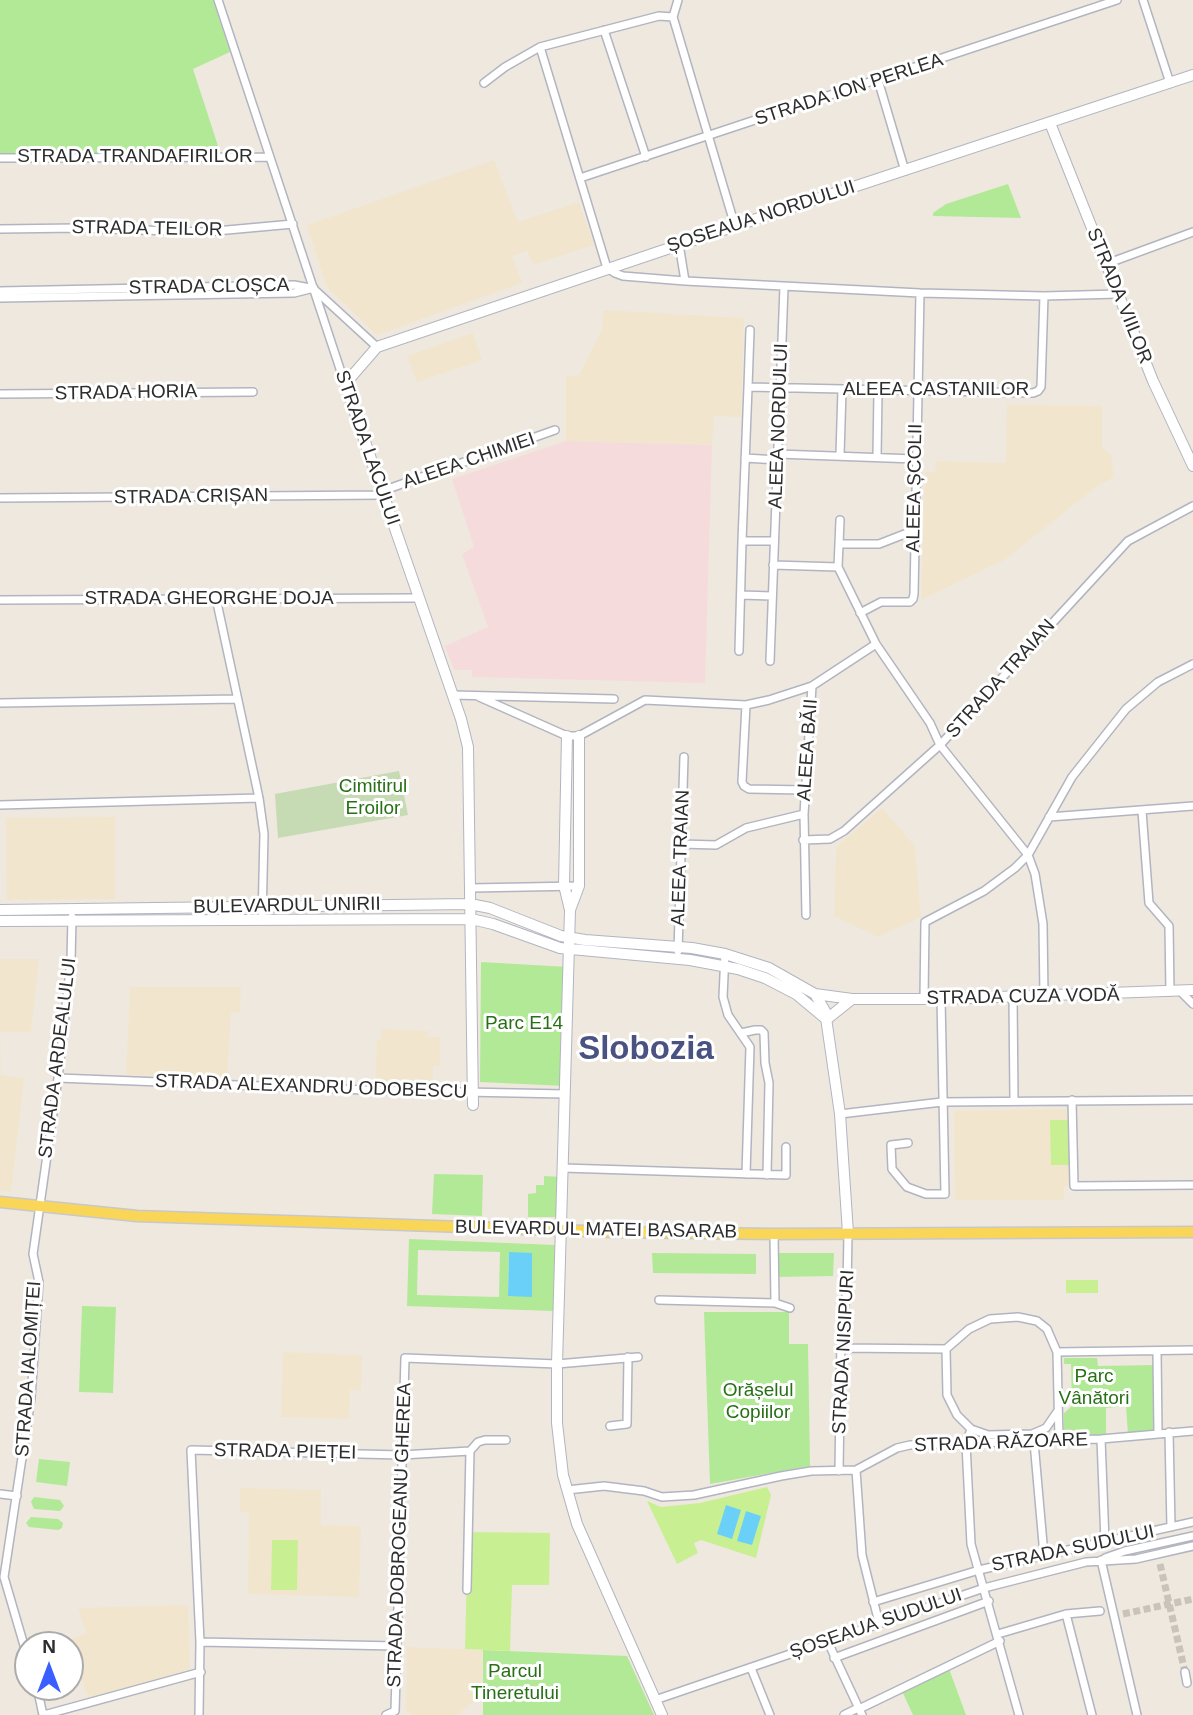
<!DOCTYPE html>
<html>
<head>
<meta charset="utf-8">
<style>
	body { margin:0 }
	#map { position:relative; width:1193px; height:1715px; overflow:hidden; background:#efe8de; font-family:Arial,sans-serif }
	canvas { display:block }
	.north { position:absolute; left:14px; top:1631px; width:70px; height:70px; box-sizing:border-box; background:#fff; border:2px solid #ababab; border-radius:50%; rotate:0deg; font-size:19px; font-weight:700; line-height:28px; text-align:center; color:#2d2d2d }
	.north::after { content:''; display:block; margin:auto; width:24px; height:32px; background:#3b5eff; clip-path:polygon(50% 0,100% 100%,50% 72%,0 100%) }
</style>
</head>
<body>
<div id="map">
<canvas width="1193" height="1715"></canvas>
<div class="north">N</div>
</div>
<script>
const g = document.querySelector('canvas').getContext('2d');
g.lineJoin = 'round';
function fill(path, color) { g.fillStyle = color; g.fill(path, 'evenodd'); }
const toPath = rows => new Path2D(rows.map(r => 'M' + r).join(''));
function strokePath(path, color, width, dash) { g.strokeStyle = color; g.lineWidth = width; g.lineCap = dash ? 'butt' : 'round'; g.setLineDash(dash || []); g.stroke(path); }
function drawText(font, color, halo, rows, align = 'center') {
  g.font = font + ' Arial,sans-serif'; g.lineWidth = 6; g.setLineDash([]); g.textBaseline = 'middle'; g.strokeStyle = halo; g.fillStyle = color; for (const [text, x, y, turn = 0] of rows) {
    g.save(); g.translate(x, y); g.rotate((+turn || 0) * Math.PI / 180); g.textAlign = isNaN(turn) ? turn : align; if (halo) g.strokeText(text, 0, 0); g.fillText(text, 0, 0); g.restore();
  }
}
const education = toPath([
	[494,160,518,222,579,202,594,245,533,265,527,251,512,256,522,283,377,335,327,287,307,225],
	[603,310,744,318,741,417,714,416,712,445,566,441,566,376,579,375,602,329],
	[473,333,482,360,417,382,407,356],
	[1007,405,1102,406,1102,448,1111,454,1114,477,1096,487,1006,559,921,600,925,472,935,472,936,461,1006,463],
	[882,808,915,846,921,917,878,937,834,916,836,847],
	[115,817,115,899,7,900,6,818],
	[0,959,39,959,31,1032,0,1032,1,1075,24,1078,11,1192,0,1191],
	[130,987,241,987,240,1012,231,1013,227,1077,126,1075],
	[381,1029,428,1031,428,1037,440,1037,440,1066,433,1066,433,1088,375,1087,377,1040,381,1040],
	[1069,1109,1071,1186,1064,1186,1064,1200,955,1200,954,1111],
	[283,1352,362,1355,361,1390,350,1390,349,1419,281,1417],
	[240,1488,321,1490,321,1525,361,1526,359,1597,248,1594,249,1513,240,1512],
	[188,1605,190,1669,89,1701,70,1645,67,1641,86,1633,78,1608],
	[407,1647,483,1650,482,1695,457,1715,411,1715,406,1710]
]);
const medical = toPath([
	[566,441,712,445,705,683,472,677,472,670,454,670,445,646,488,627,462,554,474,547,452,479]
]);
const green = toPath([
	[0,0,213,0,230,52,193,69,220,152,0,154],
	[1008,184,1021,218,933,216,933,213,946,204],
	[481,962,568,967,565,1086,480,1082],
	[434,1174,483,1175,482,1216,432,1214],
	[544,1176,562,1177,561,1217,528,1217,528,1194,536,1193,536,1185,544,1185],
	[409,1239,555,1245,553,1311,407,1306],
	[418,1250,500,1252,499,1297,417,1295],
	[509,1253,532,1253,509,1296,508,1295],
	[652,1253,756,1254,756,1274,653,1273],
	[775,1253,834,1253,833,1276,775,1277],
	[82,1306,116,1307,113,1393,79,1392],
	[704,1312,789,1312,789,1344,808,1344,810,1466,710,1484],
	[1064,1358,1097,1358,1098,1366,1155,1365,1156,1432,1128,1434,1126,1406,1106,1408,1106,1436,1064,1438,1064,1413,1072,1406,1071,1364,1064,1364],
	[39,1459,70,1462,67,1486,36,1482],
	[34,1497,60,1500,64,1506,60,1511,34,1509,31,1502],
	[31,1517,58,1519,63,1523,62,1528,58,1530,29,1527,26,1523],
	[483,1650,627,1656,654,1715,483,1715],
	[948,1666,966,1715,913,1715,901,1689]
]);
const cemetery = toPath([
	[399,771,408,815,278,838,275,794]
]);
const pitch = toPath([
	[1050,1120,1069,1120,1070,1165,1051,1165],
	[1066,1280,1098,1280,1098,1293,1066,1293],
	[767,1487,771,1495,756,1558,701,1540,694,1543,698,1553,677,1564,647,1501,661,1507,700,1503],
	[468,1532,550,1533,549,1585,512,1585,510,1651,465,1649],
	[272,1540,298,1540,297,1590,271,1590]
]);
const water = toPath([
	[509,1252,532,1253,532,1297,508,1296],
	[726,1505,741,1510,732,1539,717,1534],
	[746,1511,761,1516,752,1545,737,1541]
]);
const streetTunnel = toPath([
	[1160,1564,1185,1672],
	[1123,1614,1193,1599]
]);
const street = toPath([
	[218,0,345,384],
	[1143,0,1170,83],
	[673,17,735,226],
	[673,17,678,0],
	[604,30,646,157],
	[540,47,607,268,615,273,623,276,685,281,920,293,1044,296,1118,294],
	[878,80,905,171],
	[484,83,505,67,540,47,659,16,673,17],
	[0,158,270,157],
	[580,178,1117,0],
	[0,229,77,228,205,232,293,224],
	[679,244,685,281],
	[1106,264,1193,232],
	[0,291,294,285,310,288],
	[316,291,377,347],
	[0,298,294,293,314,288],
	[748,387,750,330],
	[0,394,253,392],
	[778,454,915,459],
	[840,455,842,390],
	[877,457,878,391],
	[745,458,778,460],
	[382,491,555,430],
	[0,498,383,495],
	[915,530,879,544,839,544,838,567,876,644,930,723,940,745,1028,855,1035,874,1043,924,1044,997],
	[742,541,748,387,1033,393,1038,391,1041,387,1044,296],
	[839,544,840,520],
	[773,565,838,567],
	[741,595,772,596],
	[216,598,259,798,264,834,262,920],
	[0,600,419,598],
	[860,613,881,602,910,602,913,599,914,594,920,293],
	[739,651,742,541,774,541],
	[770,661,784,287],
	[453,695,614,699],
	[477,696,567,736,579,736,645,700,746,705,769,700,812,686,876,644],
	[0,703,237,699],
	[746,705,742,782,744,786,749,789,805,790],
	[0,805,259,798],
	[1142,811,1149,903,1169,926,1170,992],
	[1049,817,1193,806],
	[803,840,830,839,844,831,940,745,1128,541,1193,506],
	[681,844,716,845,746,828,804,814],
	[471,888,579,886],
	[806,915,804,814,812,686],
	[678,951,684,757],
	[725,954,723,997,728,1015,750,1047,746,1174],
	[1181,992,1193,1004],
	[1013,997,1014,1100],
	[924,999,925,922,984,891,1015,868,1028,855,1072,777,1126,709,1158,682,1193,664],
	[741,1033,755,1030,761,1030,764,1033,765,1063,769,1083,767,1175],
	[58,1078,365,1090,565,1094],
	[1072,1100,1074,1186,1193,1185],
	[840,1114,942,1102,1193,1100],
	[908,1143,891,1145,892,1169,907,1187,926,1194,945,1194,941,999],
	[563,1168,786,1175,786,1147],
	[659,1300,775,1303,774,1234],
	[775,1303,790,1308],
	[841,1348,946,1349],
	[1157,1351,1158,1433],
	[1057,1352,1193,1350],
	[1057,1412,1046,1428,1032,1434,988,1435,971,1429,957,1415,947,1395,946,1349,969,1329,990,1319,1018,1317,1037,1321,1047,1329,1057,1352,1059,1440],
	[610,1426,627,1424,628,1357],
	[971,1429,966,1444,971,1544,1019,1715],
	[1169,1432,1171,1527],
	[1101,1439,1105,1542],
	[1034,1442,1044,1555],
	[856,1470,862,1555,879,1623],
	[839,1471,841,1338,847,1288,848,1233],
	[567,1490,604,1486,644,1491,662,1497,694,1495,781,1476,811,1471,856,1470,897,1448,910,1445,1101,1439,1193,1431],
	[0,1494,17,1496],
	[1105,1558,1125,1551,1193,1536],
	[1101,1560,1137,1715],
	[467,1590,470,1451,478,1442,485,1440,506,1440],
	[873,1602,979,1570,1193,1522],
	[1066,1614,1092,1715],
	[998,1634,1066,1614,1100,1611],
	[827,1640,862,1715],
	[200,1642,396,1646],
	[834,1658,989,1601],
	[28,1659,4,1577,31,1398,39,1282,33,1254,58,1078,71,961,72,917],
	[751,1668,770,1715],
	[1185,1672,1187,1683],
	[37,1687,43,1715],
	[655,1700,984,1588,1086,1562,1136,1559,1193,1546],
	[859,1709,1000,1641],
	[44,1715,201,1672],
	[199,1715,200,1642,191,1450,402,1455,470,1451],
	[386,1715,395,1711,405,1358,557,1364,638,1357],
	[844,1715,858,1708]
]);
const secondary = toPath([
	[1050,123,1153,381,1193,466],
	[567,736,564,885,570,910,557,1364,557,1423,563,1475,577,1524,662,1715],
	[0,910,470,904,490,908,561,936,585,940,692,948,725,954,769,968,815,994,825,1011,840,1114,848,1233],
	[570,910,579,886,579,736],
	[0,921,471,919,493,924,560,948,690,960,738,969,765,978,796,994,826,1019],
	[815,994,852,999,941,999,1193,990],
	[827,1019,852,999],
	[473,1105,468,747,461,719,345,384,377,347,735,226,1193,75]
]);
const primary = toPath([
	[0,1202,137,1216,615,1232,774,1234,1193,1232]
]);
const streetNames = [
	["STRADA ION PERLEA",849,90,-18],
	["STRADA TRANDAFIRILOR",135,157],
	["ȘOSEAUA NORDULUI",761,217,-18],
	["STRADA TEILOR",147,229,1],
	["STRADA CLOȘCA",209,287,-1],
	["STRADA VIILOR",1119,296,68],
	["ALEEA CASTANILOR",936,390],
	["STRADA HORIA",126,393,-1],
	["ALEEA NORDULUI",779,426,-88],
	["STRADA LACULUI",367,448,71],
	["ALEEA CHIMIEI",469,461,-19],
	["ALEEA ȘCOLII",915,488,-89],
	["STRADA CRIȘAN",191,497,-1],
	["STRADA GHEORGHE DOJA",209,599],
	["STRADA TRAIAN",1001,679,-48],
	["ALEEA BĂII",808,750,-86],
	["ALEEA TRAIAN",681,858,-88],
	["BULEVARDUL UNIRII",287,906,-1],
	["STRADA CUZA VODĂ",1023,997,-1],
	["STRADA ARDEALULUI",58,1058,-83],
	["STRADA ALEXANDRU ODOBESCU",311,1087,2],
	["BULEVARDUL MATEI BASARAB",596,1230,1],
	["STRADA NISIPURI",844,1352,-87],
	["STRADA IALOMIȚEI",29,1369,-86],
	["STRADA RĂZOARE",1001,1443,-2],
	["STRADA PIEȚEI",285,1452,1],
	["STRADA DOBROGEANU GHEREA",400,1535,-88],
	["STRADA SUDULUI",1073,1549,-12],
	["ȘOSEAUA SUDULUI",876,1624,-19]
];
const parkNames = [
	["Cimitirul",373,787],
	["Eroilor",373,809],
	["Parc E14",524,1024],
	["Parc",1094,1377],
	["Vânători",1094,1399],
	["Orășelul",758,1391],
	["Copiilor",758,1413],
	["Parcul",515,1672],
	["Tineretului",515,1694]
];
const townNames = [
	["Slobozia",646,1050]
];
fill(education, '#f1e6cd');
fill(medical, '#f6dbdc');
fill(green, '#b2e997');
fill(cemetery, '#c6dab4');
fill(pitch, '#c8f093');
fill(water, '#6bd0f7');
strokePath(streetTunnel, '#c8c3bb', 7, [7, 3.5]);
strokePath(street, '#b2b5c1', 10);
strokePath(secondary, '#b2b5c1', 12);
strokePath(primary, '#c8c8c8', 13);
strokePath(street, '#fff', 7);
strokePath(secondary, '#fff', 10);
strokePath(primary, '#fad658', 10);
drawText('19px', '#2d2d2d', '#fff', streetNames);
drawText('19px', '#287016', '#fff', parkNames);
drawText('bold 33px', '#495281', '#fff', townNames);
</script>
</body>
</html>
